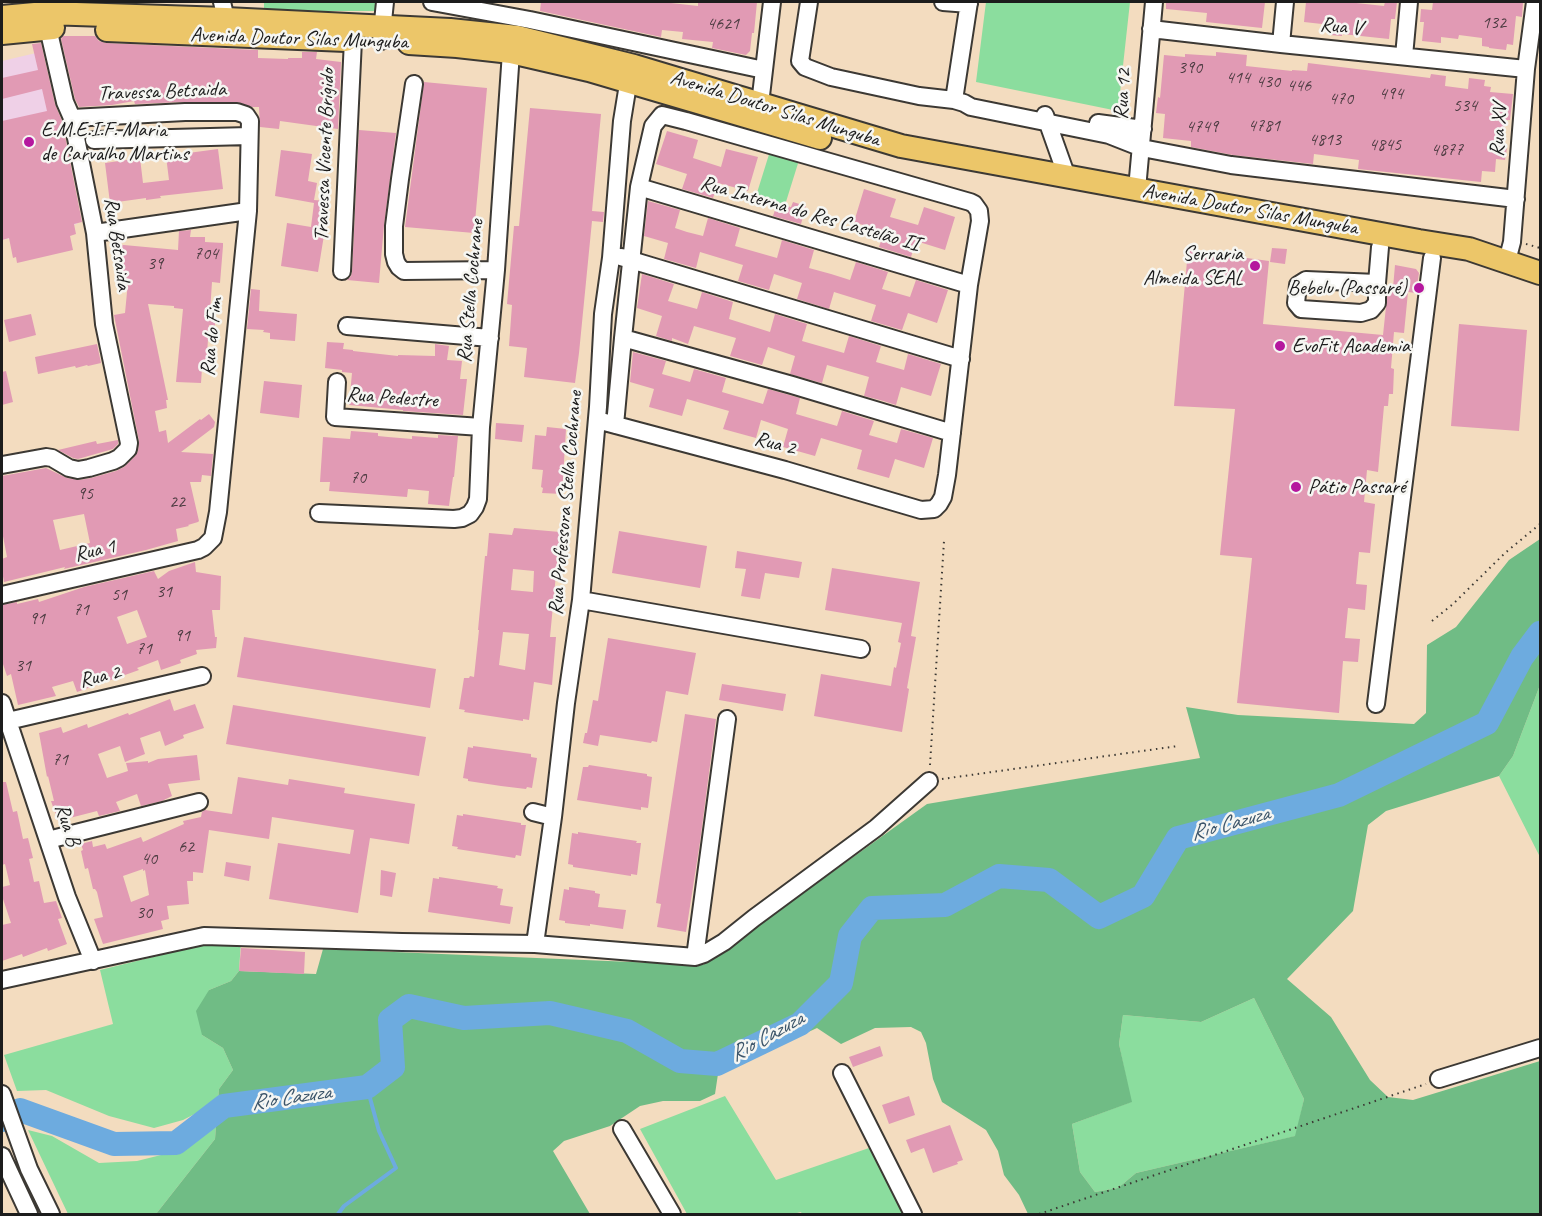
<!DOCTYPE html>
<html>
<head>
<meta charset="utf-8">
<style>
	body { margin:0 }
	#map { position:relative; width:1542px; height:1216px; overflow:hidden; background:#f3dcbf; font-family:Caveat,sans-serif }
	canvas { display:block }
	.frame { position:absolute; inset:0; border:3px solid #1c1c1c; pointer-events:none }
</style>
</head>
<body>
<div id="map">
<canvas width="1542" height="1216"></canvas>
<div class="frame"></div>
</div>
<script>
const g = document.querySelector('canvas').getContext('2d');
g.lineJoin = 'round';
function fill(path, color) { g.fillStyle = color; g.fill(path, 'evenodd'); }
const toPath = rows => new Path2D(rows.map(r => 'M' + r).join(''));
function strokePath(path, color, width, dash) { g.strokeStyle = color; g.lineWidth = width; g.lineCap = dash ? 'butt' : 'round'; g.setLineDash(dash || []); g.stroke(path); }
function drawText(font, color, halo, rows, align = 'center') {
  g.font = font + ' Caveat,sans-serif'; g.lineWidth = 5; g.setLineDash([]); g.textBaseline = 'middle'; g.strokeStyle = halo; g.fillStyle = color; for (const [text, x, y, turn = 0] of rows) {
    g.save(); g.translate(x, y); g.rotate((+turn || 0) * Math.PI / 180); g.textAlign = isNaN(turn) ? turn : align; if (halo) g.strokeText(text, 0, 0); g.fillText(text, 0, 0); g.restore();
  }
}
const built = toPath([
	[36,53,77,224,2,240,2,61]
]);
const green = toPath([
	[264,2,377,2,376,11,264,11],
	[986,2,1130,2,1118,111,976,82],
	[771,148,800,157,785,205,756,196],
	[1540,685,1540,857,1499,776,1513,756],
	[241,941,239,971,231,981,209,990,202,1035,223,1048,233,1070,219,1089,218,1102,183,1120,154,1128,109,1116,46,1090,17,1091,4,1055,113,1024,100,970,202,945],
	[1254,998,1304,1099,1296,1136,1136,1173,1118,1188,1095,1192,1080,1172,1072,1124,1131,1102,1119,1044,1123,1015,1201,1022],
	[725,1096,776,1180,869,1148,910,1214,802,1214,801,1212,793,1214,687,1214,640,1129],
	[216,1127,215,1139,156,1214,68,1214,28,1130,52,1136,99,1163,137,1161,177,1151]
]);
const forest = toPath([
	[1540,539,1540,685,1513,756,1499,776,1386,811,1368,825,1353,911,1287,979,1331,1017,1370,1080,1388,1097,1413,1100,1540,1061,1540,1214,1028,1214,1019,1195,1004,1175,998,1151,986,1130,942,1102,933,1079,926,1043,921,1032,911,1027,875,1028,841,1044,817,1028,718,1074,715,1094,700,1101,663,1101,640,1106,610,1126,564,1141,553,1151,590,1214,156,1214,215,1139,219,1089,233,1070,223,1048,202,1035,196,1011,209,990,231,981,239,971,316,974,323,949,703,965,927,804,1200,758,1186,707,1238,715,1414,724,1426,713,1427,645,1456,627,1509,560],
	[1254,998,1304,1099,1295,1136,1136,1173,1118,1188,1095,1192,1080,1172,1072,1124,1132,1102,1119,1044,1123,1015,1201,1022]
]);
const stream = toPath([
	[338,1214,344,1206,396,1168,379,1131,367,1087]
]);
const river = toPath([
	[2,1120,20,1110,114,1144,176,1143,224,1106,367,1087,393,1067,390,1020,409,1006,464,1018,550,1013,627,1031,680,1061,717,1064,800,1024,841,983,850,936,872,908,945,905,999,876,1049,880,1099,917,1143,896,1178,838,1339,795,1487,723,1522,657,1540,633]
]);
const building = toPath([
	[541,2,671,2,671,3,698,6,698,2,757,2,754,33,752,33,750,51,746,55,712,48,713,42,682,39,683,32,662,30,661,37,540,11],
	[1166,2,1265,2,1262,28,1206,22,1207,13,1166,9],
	[1306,2,1347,2,1384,6,1385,2,1397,2,1395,19,1391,19,1389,39,1342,34,1342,36,1330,35,1331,25,1304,22],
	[1433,2,1523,2,1522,17,1516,16,1513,45,1507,44,1506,50,1489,48,1489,47,1482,46,1482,38,1459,35,1458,39,1441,37,1441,43,1422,41,1424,22,1420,22,1421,9,1432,10],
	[63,36,95,36,99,41,106,43,258,50,258,58,288,59,288,58,302,58,302,52,317,52,316,59,341,62,338,129,280,121,279,129,260,127,259,107,252,107,237,102,184,102,135,104,134,101,112,105,79,107,75,99,61,39],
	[41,43,55,104,62,121,82,222,74,224,76,234,70,236,73,250,17,263,16,257,13,258,9,238,2,240,2,121,47,111,42,89,2,99,2,78,38,70,32,44],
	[1216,52,1247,55,1246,66,1292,71,1292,70,1307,71,1308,63,1430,78,1431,74,1446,76,1445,86,1468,89,1469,78,1485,80,1484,86,1491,87,1490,92,1513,94,1510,120,1505,120,1502,148,1507,148,1505,160,1496,159,1495,172,1482,171,1481,182,1358,169,1359,160,1314,154,1313,164,1233,155,1191,147,1191,141,1163,138,1165,114,1156,113,1158,97,1160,98,1164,55,1185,57,1185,54,1216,56],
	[424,82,487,88,474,233,405,227],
	[530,108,601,114,592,211,604,212,603,222,592,221,579,353,575,383,524,377,527,348,509,346,512,305,507,304,514,226,519,226],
	[359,130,396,133,384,225,379,283,347,280,351,276,352,272],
	[667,131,698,140,693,158,721,167,726,149,758,157,748,191,718,183,713,198,682,189,687,174,656,164],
	[218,149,223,189,160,196,161,198,146,200,146,198,110,203,105,163,140,158,143,183,169,180,166,156],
	[281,150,312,154,308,181,317,183,314,200,326,201,322,228,325,229,318,272,281,266,287,223,311,227,314,203,275,196],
	[864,189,896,199,890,217,918,225,924,207,955,217,945,250,916,241,911,257,879,247,884,232,854,222],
	[648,201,680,210,675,228,687,232,703,236,708,218,740,228,735,246,777,258,782,240,814,250,809,268,831,274,850,280,856,262,888,272,882,289,910,297,916,280,948,290,937,323,908,313,902,330,871,321,876,305,834,292,829,309,797,299,802,283,774,274,769,290,738,281,743,265,700,252,696,268,664,259,668,243,644,236],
	[793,202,806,206,801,224,773,216,777,204,791,207],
	[191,230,190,237,205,237,205,242,223,243,223,246,220,283,212,282,210,312,215,313,215,326,209,325,206,368,202,368,201,383,176,382,183,309,174,308,174,306,148,304,168,400,166,400,167,408,155,411,159,432,166,430,168,443,200,419,201,420,209,414,215,422,214,427,181,452,213,454,211,476,202,475,201,482,190,482,199,521,198,522,188,525,189,526,176,529,178,541,146,550,64,569,65,567,4,582,2,571,2,559,7,557,2,531,2,476,46,468,67,478,79,480,91,478,116,471,124,467,135,456,138,451,139,441,114,315,125,313,128,282,123,281,124,272,122,272,123,266,119,266,120,258,112,257,113,244,178,250,179,231],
	[84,514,90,543,60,550,53,520],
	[1272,248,1287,249,1285,264,1270,262],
	[1188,250,1269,261,1263,324,1383,335,1388,288,1393,288,1395,265,1416,269,1419,273,1416,293,1408,292,1404,333,1394,332,1391,368,1394,369,1393,394,1389,394,1388,406,1384,406,1378,472,1367,470,1364,502,1375,504,1370,553,1359,552,1356,584,1367,585,1365,610,1348,608,1345,638,1360,639,1358,662,1343,661,1339,713,1237,703,1252,558,1220,555,1235,409,1174,406],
	[642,274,674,284,668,301,697,309,702,292,733,302,729,319,770,332,775,314,807,324,802,341,844,353,849,336,881,346,876,362,904,370,908,354,941,364,931,396,901,387,896,405,880,400,864,396,869,377,827,365,822,383,818,382,790,374,795,356,768,347,762,365,730,356,736,338,694,326,688,344,672,338,672,341,656,336,662,316,637,308],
	[251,289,260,290,259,311,297,314,295,341,270,339,270,333,263,332,264,330,247,329],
	[31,314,36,335,9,342,4,320],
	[1459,324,1527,330,1519,431,1451,426],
	[327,342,344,343,343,349,353,350,353,351,398,356,398,355,435,356,435,344,449,346,447,360,462,361,460,379,467,379,463,415,403,411,403,410,349,405,352,373,342,372,342,370,325,368],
	[97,344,101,363,88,366,87,365,76,368,75,366,38,374,35,357],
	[633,352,666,361,662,374,690,382,694,369,726,378,722,392,763,404,768,389,800,398,796,414,837,426,842,411,874,421,869,435,897,443,901,429,933,438,924,468,895,459,889,478,857,469,862,450,821,438,815,456,783,447,788,429,761,420,756,438,723,429,729,411,687,399,682,416,649,407,654,389,630,382],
	[6,371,13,402,2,405,2,372],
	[264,381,302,385,299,418,260,413],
	[496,423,524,425,522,442,495,439],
	[547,427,566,429,562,494,542,493,543,488,541,487,543,470,532,469,535,435,546,436],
	[351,431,378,433,378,436,388,437,412,439,412,436,438,438,438,435,458,436,454,477,453,477,449,506,428,504,429,491,408,489,407,497,329,491,330,482,320,482,323,437,350,439],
	[118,440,118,444,113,449,78,459,73,458,58,450,96,441,97,444],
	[514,528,560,532,550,637,556,637,552,685,534,682,529,720,523,719,523,721,464,712,465,710,459,709,464,678,469,678,470,676,474,677,479,630,478,630,485,556,487,556,489,533,512,535],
	[513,569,534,571,533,592,511,590],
	[503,632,529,634,525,670,499,665],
	[619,531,707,546,700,588,612,573],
	[737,551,802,562,799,578,765,573,760,599,741,596,746,569,735,568],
	[195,562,196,572,221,576,220,610,212,610,215,637,217,637,216,648,196,650,197,654,180,660,181,663,161,670,158,660,137,668,139,670,77,692,73,681,52,687,56,696,18,705,11,674,7,676,2,661,2,605,17,602,17,604,38,599,39,602,84,587,154,571,158,579,169,571],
	[137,610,147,637,127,644,117,617],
	[832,568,920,582,911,636,916,637,907,688,909,689,902,732,814,716,821,674,891,686,894,667,896,668,901,643,898,642,902,623,825,610],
	[244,637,436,669,430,708,237,677],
	[608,638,696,653,688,695,666,691,657,742,652,741,651,743,600,735,598,746,583,743,585,733,587,733,593,700,598,701],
	[722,684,786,694,783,711,719,700],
	[170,699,174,711,195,704,204,728,183,735,184,738,165,746,160,731,140,738,145,754,125,762,120,746,98,754,107,778,128,771,126,763,148,761,148,763,158,759,197,755,200,780,168,784,172,796,162,801,141,806,137,794,116,802,120,811,99,816,97,811,58,821,51,801,54,801,48,776,47,777,39,733,61,727,63,733,87,724,88,728,128,713,129,715],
	[233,705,426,737,419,776,226,744],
	[685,714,716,719,700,842,686,932,657,927,661,904,656,903],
	[473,746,531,754,531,757,537,758,532,788,527,787,526,789,501,786,468,781,468,779,463,778,468,747,473,748],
	[589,765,647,774,647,776,652,777,648,808,641,807,641,810,577,800,583,767,588,767],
	[238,777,288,785,289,779,345,788,344,793,415,804,409,844,370,838,358,913,269,899,278,843,350,854,354,830,272,817,269,839,209,830,203,873,193,872,193,881,187,881,189,904,167,906,169,919,161,921,163,929,103,944,94,919,103,917,97,892,95,889,93,889,88,868,85,869,81,851,83,850,81,844,92,841,93,847,105,844,107,849,141,837,143,842,184,824,183,821,201,817,202,812,205,810,232,814],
	[143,869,143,871,145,870,149,895,131,902,123,876],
	[2,782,6,782,13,812,17,811,23,839,28,838,33,858,29,859,34,882,39,881,44,903,56,901,62,918,58,919,67,944,48,951,47,948,23,957,22,954,2,961,2,925,11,923,2,896,2,887,10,885,5,864,2,865],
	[463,814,521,823,521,825,526,825,521,856,516,855,515,858,457,849,458,847,452,846,457,815,463,816],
	[578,832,637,841,636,843,641,843,637,875,631,874,631,876,573,867,573,865,568,864,572,833,578,834],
	[226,862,251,866,249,881,224,876],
	[381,870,396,873,392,897,380,895],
	[439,877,498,886,497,888,503,889,500,905,513,907,510,924,428,912,433,878,439,879],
	[569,887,595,891,595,893,600,894,598,907,626,910,623,929,590,924,590,926,565,923,565,921,559,920,564,889,569,890],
	[241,948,305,952,304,974,239,971],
	[880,1046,883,1056,853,1067,849,1057],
	[909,1096,915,1115,889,1124,882,1105],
	[950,1125,963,1160,957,1162,958,1164,933,1173,924,1148,911,1153,906,1140]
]);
const path = toPath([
	[1526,244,1540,248],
	[1432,621,1453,604,1505,553,1540,524],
	[930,765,944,541],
	[942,779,1178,746],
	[1039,1214,1426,1084]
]);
const minor = toPath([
	[222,2,226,19],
	[432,2,530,20,764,70],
	[809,2,800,61,805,67,831,77,919,96,954,100,964,103,971,107,1109,135,1142,148,1231,165,1516,199],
	[943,2,969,4],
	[1151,29,1281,44,1526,69],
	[381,41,385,2],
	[1281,44,1285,2],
	[1404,56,1409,2],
	[414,84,400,179,394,226,394,254,396,262,399,267,404,271,496,270],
	[954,100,969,2],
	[760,104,772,2],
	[1045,115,1067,177],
	[1098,123,1143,129],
	[94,140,249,136],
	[639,187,969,285],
	[1137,189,1154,2],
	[95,233,248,211],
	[621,257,961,359],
	[1507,261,1512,242,1526,69,1535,2],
	[342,271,353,40],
	[1377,283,1306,280,1298,285,1296,303,1301,309,1361,313,1371,310,1377,303,1377,283,1380,247],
	[347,326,490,338],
	[623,338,792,385,952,433],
	[337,382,335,417,481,427],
	[597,420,785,470,921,510,934,509,939,504,943,497,947,475,969,285,980,221,979,211,974,204,970,202,686,121,662,115,653,126,639,187,623,338,615,425],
	[2,465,46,457,52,458,69,468,78,470,89,468,113,461,119,458,128,449,129,443,104,324,95,233,72,118,65,102,48,28],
	[319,513,454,519,462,518,470,514,475,507,478,499,481,427,496,270,511,52],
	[2,595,198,550,204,547,213,538,218,512,248,211,250,121,246,115,237,112,185,112,72,118],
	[581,600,861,649],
	[2,703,67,897,93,961],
	[1376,704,1432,258],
	[8,721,202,676],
	[533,812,553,817],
	[48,840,199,802],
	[535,944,553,817,566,703,581,600,598,407,603,314,611,258,622,121,630,72],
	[695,957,727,719],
	[2,980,204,936,402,942,535,944,695,957,704,954,724,942,754,918,876,828,929,781],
	[842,1073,913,1214],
	[1439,1079,1540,1048],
	[2,1094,29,1169,51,1214],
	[622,1129,672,1214],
	[2,1156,29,1214]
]);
const major = toPath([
	[2,17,46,13,226,19,450,30,517,37,634,66,901,146,1419,241,1469,249,1540,273],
	[107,30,346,40],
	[2,33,53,28],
	[409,43,457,46,511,52,589,70,820,138]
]);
const markers = [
	[29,142,6,"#b5179e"],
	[1255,266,6,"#b5179e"],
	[1419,288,6,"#b5179e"],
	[1280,346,6,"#b5179e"],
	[1296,487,6,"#b5179e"]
];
const numberNames = [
	["132",1494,23],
	["4621",723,24],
	["390",1190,68],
	["414",1238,78],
	["430",1268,82],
	["446",1299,86],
	["494",1391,94],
	["470",1341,99],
	["534",1465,106],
	["4781",1264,126],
	["4749",1202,127],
	["4813",1325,140],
	["4845",1385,145],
	["4877",1447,150],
	["704",206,254],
	["39",155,264],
	["70",358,478],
	["95",85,494],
	["22",177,502],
	["31",164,592],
	["51",119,595],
	["71",81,610],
	["91",37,619],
	["91",182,636],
	["71",144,649],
	["31",23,666],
	["71",60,760],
	["62",186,847],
	["40",149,859],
	["30",144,913]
];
const streetNames = [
	["Rua V",1341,27,6],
	["Avenida Doutor Silas Munguba",299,39,2],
	["Travessa Betsaida",162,92,-2],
	["Rua 12",1123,94,-86],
	["Avenida Doutor Silas Munguba",775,109,17],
	["Rua XV",1499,130,-86],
	["Travessa Vicente Brígido",325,155,-88],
	["Avenida Doutor Silas Munguba",1250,210,10],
	["Rua Interna do Res Castelão II",810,214,16],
	["Rua Betsaida",117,244,82],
	["Rua Stella Cochrane",471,291,-85],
	["Rua do Fim",212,337,-84],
	["Rua Pedestre",392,398,4],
	["Rua 2",775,444,15],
	["Rua Professora Stella Cochrane",566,503,-85],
	["Rua 1",95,551,-13],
	["Rua 2",100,677,-13],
	["Rua B",67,825,72]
];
const poiNames = [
	["E.M.E.I.F. Maria",41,130],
	["de Carvalho Martins",41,154],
	["Serraria",1243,254,"right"],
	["Almeida SEAL",1243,278,"right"],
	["Bebelu (Passaré)",1407,288,"right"],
	["EvoFit Academia",1292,346],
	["Pátio Passaré",1308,487]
];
const waterNames = [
	["Rio Cazuza",1230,824,-15],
	["Rio Cazuza",767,1037,-29],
	["Rio Cazuza",291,1098,-8]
];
fill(built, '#efd0e7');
fill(green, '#8bdd9e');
fill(forest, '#70bc85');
strokePath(stream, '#6dabdf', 4);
strokePath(river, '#6dabdf', 24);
fill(building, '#e19ab4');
strokePath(minor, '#3c3934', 20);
strokePath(major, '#3c3934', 26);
strokePath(path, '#3c3934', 2, [1.5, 4.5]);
strokePath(minor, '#fff', 16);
strokePath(major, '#ecc669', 22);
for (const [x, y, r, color] of markers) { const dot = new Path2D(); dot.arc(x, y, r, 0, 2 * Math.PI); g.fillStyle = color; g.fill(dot); strokePath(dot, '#f6f6f2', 2); }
drawText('18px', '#4d3c42', null, numberNames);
drawText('21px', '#1c1c1c', '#f6f6f2', streetNames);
drawText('21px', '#1c1c1c', '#f6f6f2', poiNames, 'left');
drawText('italic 22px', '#3c556a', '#f6f6f2', waterNames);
</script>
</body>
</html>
